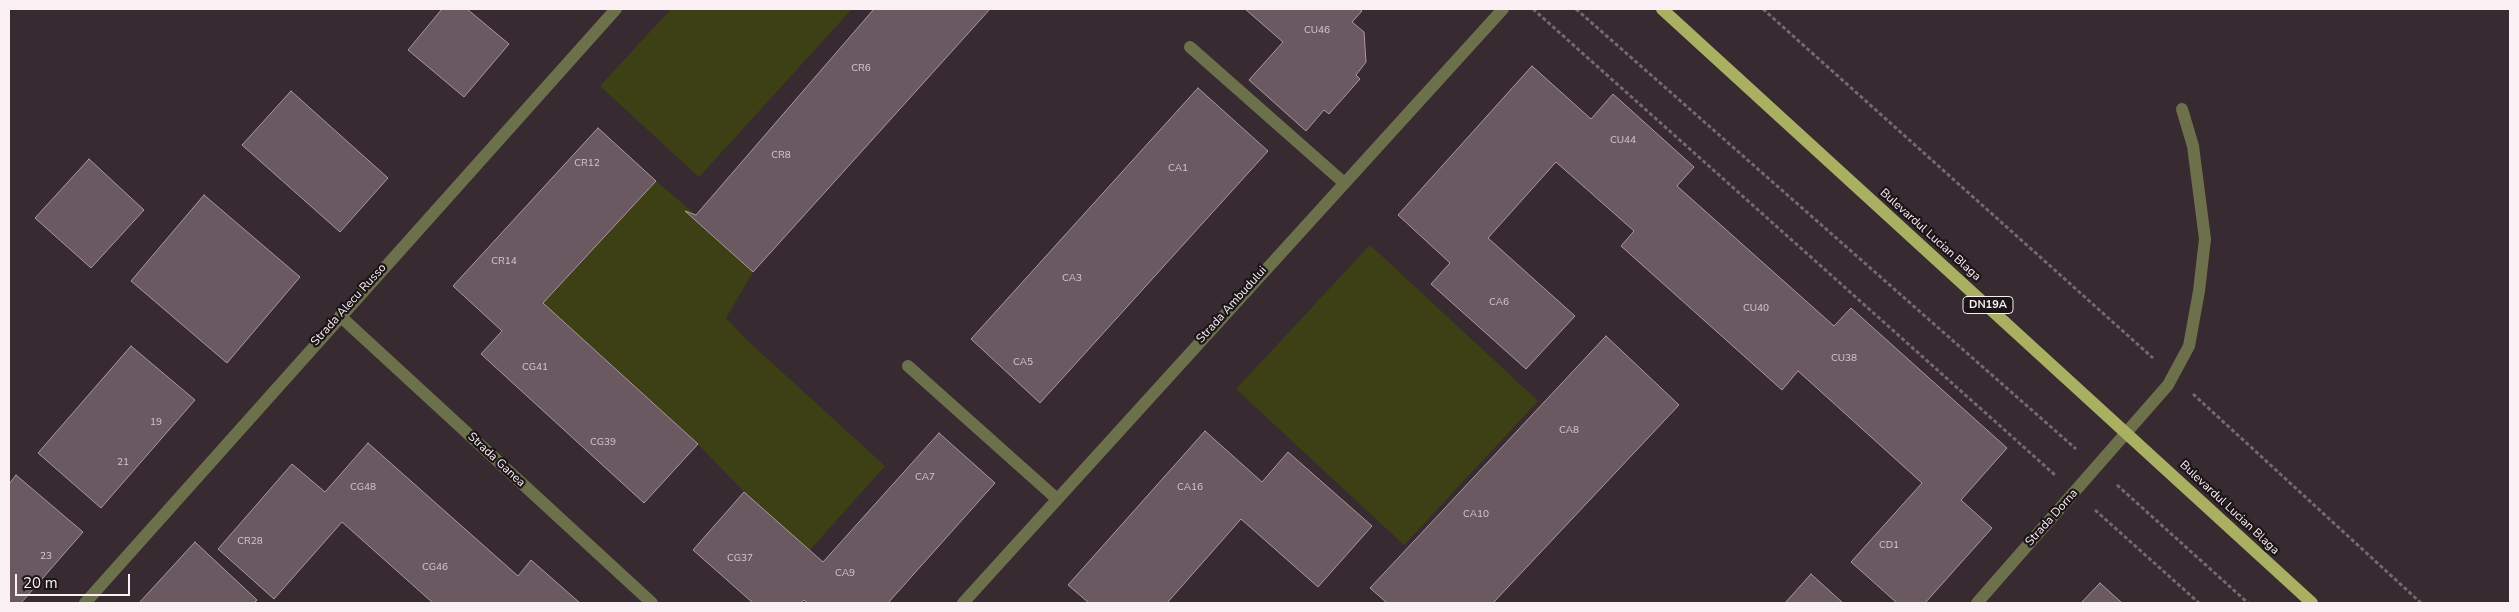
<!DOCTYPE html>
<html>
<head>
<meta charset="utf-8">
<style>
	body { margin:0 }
	#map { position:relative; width:2519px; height:612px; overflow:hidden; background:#382a31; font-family:"Nunito Sans",sans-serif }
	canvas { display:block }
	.frame { position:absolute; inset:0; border:10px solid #faf0f4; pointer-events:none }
	.scale { position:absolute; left:15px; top:574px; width:115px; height:22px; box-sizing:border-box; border:2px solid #faf0f4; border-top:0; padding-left:6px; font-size:15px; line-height:18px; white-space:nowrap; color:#faf0f4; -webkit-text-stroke:4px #1b1518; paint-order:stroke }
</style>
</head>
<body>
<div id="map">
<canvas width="2519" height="612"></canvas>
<div class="frame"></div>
<div class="scale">20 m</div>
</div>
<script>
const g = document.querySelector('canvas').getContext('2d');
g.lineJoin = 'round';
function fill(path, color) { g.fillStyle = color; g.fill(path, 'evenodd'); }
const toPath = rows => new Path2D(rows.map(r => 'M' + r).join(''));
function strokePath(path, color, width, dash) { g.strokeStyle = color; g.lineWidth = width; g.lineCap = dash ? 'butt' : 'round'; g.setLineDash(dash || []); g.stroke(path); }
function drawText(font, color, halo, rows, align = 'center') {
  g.font = font + ' "Nunito Sans",sans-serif'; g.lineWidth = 4.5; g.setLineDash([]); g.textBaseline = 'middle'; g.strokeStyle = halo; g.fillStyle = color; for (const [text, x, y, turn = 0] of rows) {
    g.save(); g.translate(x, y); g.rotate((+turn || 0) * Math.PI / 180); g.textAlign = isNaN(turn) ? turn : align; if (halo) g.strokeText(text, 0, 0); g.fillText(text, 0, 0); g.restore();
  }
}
const green = toPath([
	[671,9,852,9,699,177,600,86],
	[656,181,696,215,686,212,753,272,726,318,749,342,885,466,809,551,744,492,698,444,543,303],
	[1370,245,1538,401,1404,545,1236,389]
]);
const building = toPath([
	[442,9,467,9,509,44,464,97,408,50,442,9],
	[874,9,990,9,753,272,685,211,696,215,874,9],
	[1245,9,1359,9,1362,11,1352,22,1364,32,1366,62,1356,75,1360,79,1329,114,1324,110,1306,131,1249,80,1283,42,1245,9],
	[1532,66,1591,119,1613,94,1694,167,1677,186,1834,326,1851,308,2007,448,1961,500,1992,528,1925,603,1897,603,1851,562,1922,483,1798,371,1782,390,1621,246,1634,231,1556,162,1488,238,1575,316,1526,369,1431,284,1450,263,1398,215,1532,66],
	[1198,88,1268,151,1040,403,971,339,1198,88],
	[291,91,388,178,340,232,242,145,291,91],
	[598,128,656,181,543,303,698,444,644,503,481,354,502,331,453,286,598,128],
	[89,159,144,210,91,268,35,218,89,159],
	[204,195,300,277,227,363,131,281,204,195],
	[1606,336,1679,405,1493,603,1387,603,1370,588,1606,336],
	[131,346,195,400,101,508,38,453,131,346],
	[1205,431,1262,482,1288,452,1372,526,1318,587,1241,519,1167,603,1089,603,1068,585,1205,431],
	[939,433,995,483,888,603,808,603,804,600,801,603,753,603,693,550,744,492,823,562,939,433],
	[368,443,518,576,531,560,580,603,433,603,342,522,274,599,218,549,292,464,325,492,368,443],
	[16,475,83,532,21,603,9,603,9,484,16,475],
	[195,542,257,600,254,603,139,603,195,542],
	[1811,574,1843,603,1785,603,1811,574],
	[2100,583,2122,603,2081,603,2100,583]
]);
const path = toPath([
	[1533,9,2055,475],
	[1576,9,2076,449],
	[1763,9,2153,358],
	[2193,394,2421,603],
	[2117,485,2248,603],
	[2095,510,2199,603]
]);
const service = toPath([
	[1190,47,1343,182],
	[908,366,1057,499]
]);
const minor = toPath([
	[340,316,652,603],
	[85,603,616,9],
	[963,603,1503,9],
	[1977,603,2168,385,2189,346,2199,291,2205,239,2193,146,2182,109]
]);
const primary = toPath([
	[1662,9,2312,603]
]);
const numberNames = [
	["CU46",1317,31],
	["CR6",861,69],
	["CU44",1623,141],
	["CR8",781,156],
	["CR12",587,164],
	["CA1",1178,169],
	["CR14",504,262],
	["CA3",1072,279],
	["CA6",1499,303],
	["CU40",1756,309],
	["CU38",1844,359],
	["CA5",1023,363],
	["CG41",535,368],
	["19",156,423],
	["CA8",1569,431],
	["CG39",603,443],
	["21",123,463],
	["CA7",925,478],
	["CG48",363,488],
	["CA16",1190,488],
	["CA10",1476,515],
	["CR28",250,542],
	["CD1",1889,546],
	["23",46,557],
	["CG37",740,559],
	["CG46",435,568],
	["CA9",845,574]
];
const shields = [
	[1988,305,50]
];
const shieldNames = [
	["DN19A",1988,305]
];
const streetNames = [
	["Bulevardul Lucian Blaga",1930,235,42],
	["Strada Alecu Russo",349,305,-48],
	["Strada Ambudului",1232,305,-48],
	["Strada Ganea",496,460,43],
	["Bulevardul Lucian Blaga",2229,508,43],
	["Strada Dorna",2052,518,-48]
];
fill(green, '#3d4014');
fill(building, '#6a5961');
strokePath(building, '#ab98a1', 1);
strokePath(path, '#75686e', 3, [4, 2.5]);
strokePath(service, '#6c704b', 12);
strokePath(minor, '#6c704b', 12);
strokePath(primary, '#aab061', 12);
drawText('10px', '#d6cacf', null, numberNames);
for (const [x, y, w] of shields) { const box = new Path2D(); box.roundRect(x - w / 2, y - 8.5, w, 17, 4); g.fillStyle = '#1b1518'; g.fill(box); strokePath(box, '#faf0f4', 1); }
drawText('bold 11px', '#faf0f4', null, shieldNames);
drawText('12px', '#faf0f4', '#1b1518', streetNames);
</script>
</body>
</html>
